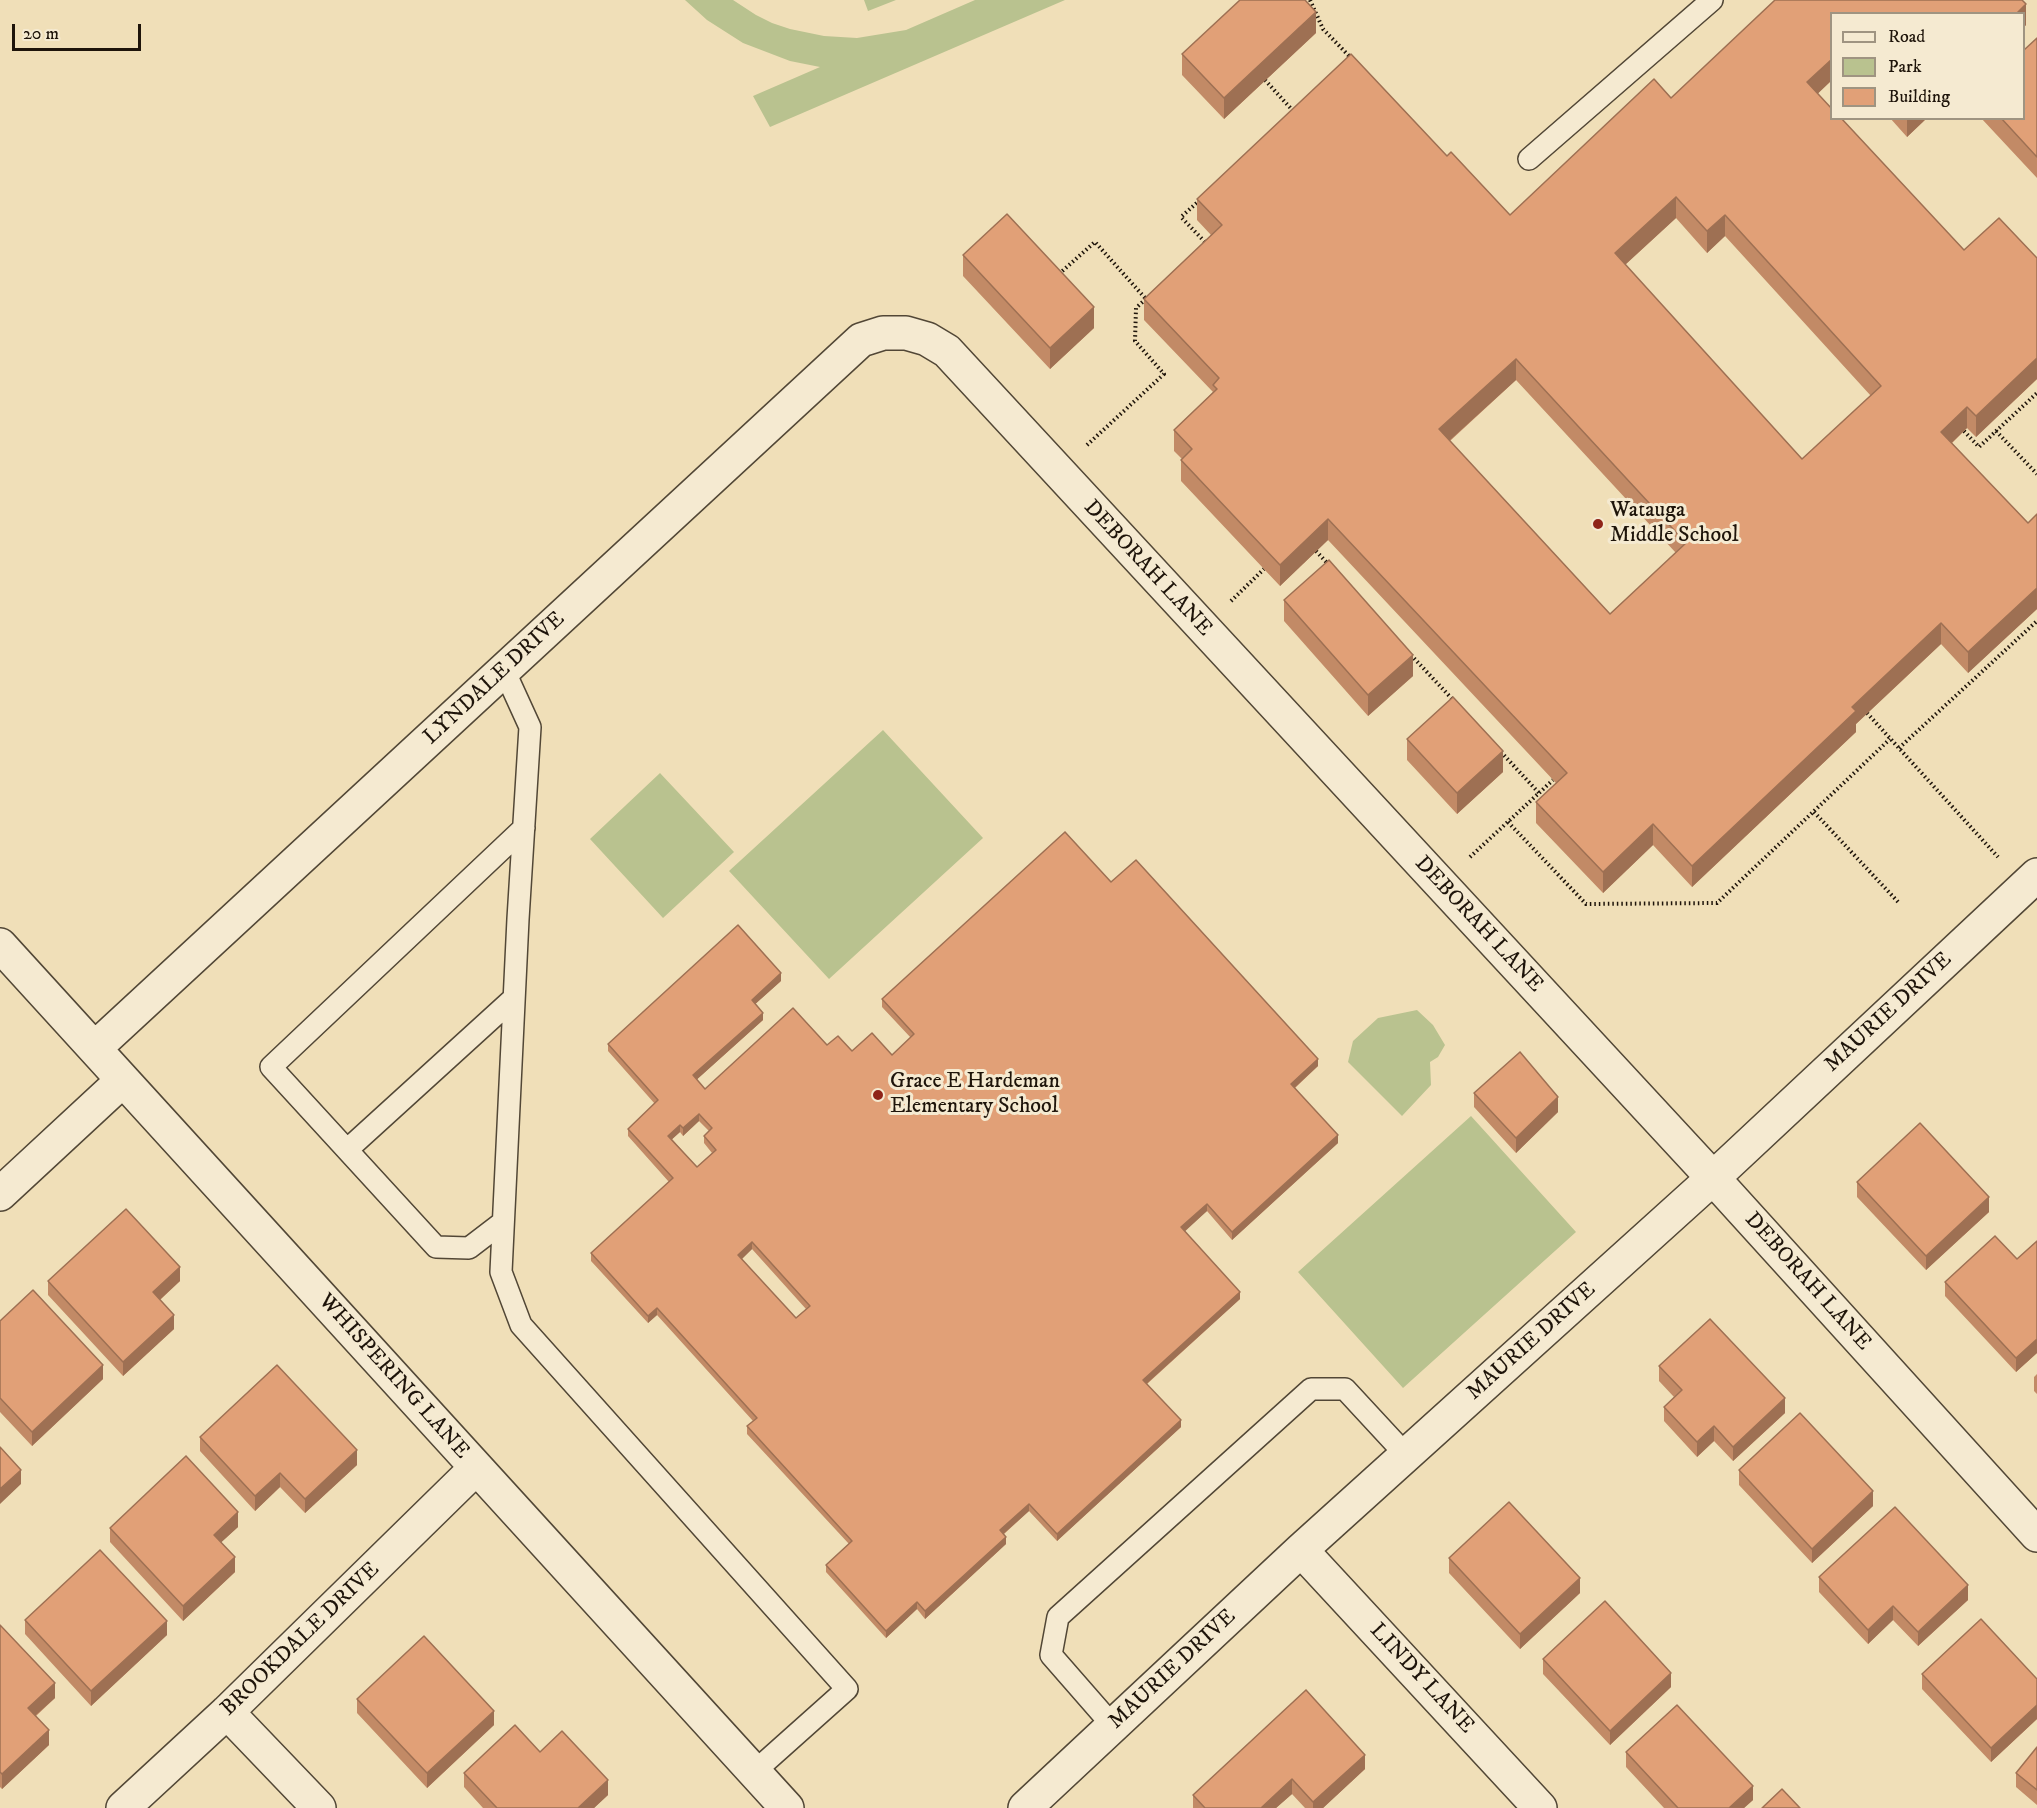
<!DOCTYPE html>
<html>
<head>
<meta charset="utf-8">
<style>
	body { margin:0 }
	#map { position:relative; width:2037px; height:1808px; overflow:hidden; background:#f0dfb8; font-family:"IM FELL DW Pica",serif }
	canvas { display:block }
	.legend { position:absolute; left:1830px; top:12px; width:195px; height:108px; box-sizing:border-box; background:#f5ead1; border:2px solid #9f9481; margin:0; padding:8px 10px; list-style:none; font-size:18px; color:#1e140a }
	.legend li { display:flex; align-items:center; gap:12px; height:30px }
	.legend b { width:30px; border:2px solid #9f9481 }
	.scale { position:absolute; left:12px; top:24px; width:129px; height:27px; box-sizing:border-box; border:3px solid #1e140a; border-top:0; padding-left:8px; font-size:18px; line-height:21px; white-space:nowrap; color:#1e140a; -webkit-text-stroke:4px #f5ead1; paint-order:stroke }
</style>
</head>
<body>
<div id="map">
<canvas width="2037" height="1808"></canvas>
<ul class="legend">
<li><b style="height:8px;background:#f5ead1"></b>Road</li>
<li><b style="height:16px;background:#b9c28f"></b>Park</li>
<li><b style="height:16px;background:#e1a077"></b>Building</li>
</ul>
<div class="scale">20 m</div>
</div>
<script>
const g = document.querySelector('canvas').getContext('2d');
g.lineJoin = 'round';
function fill(path, color) { g.fillStyle = color; g.fill(path, 'evenodd'); }
const toPath = rows => new Path2D(rows.map(r => 'M' + r).join(''));
function strokePath(path, color, width, dash) { g.strokeStyle = color; g.lineWidth = width; g.lineCap = dash ? 'butt' : 'round'; g.setLineDash(dash || []); g.stroke(path); }
function drawText(font, color, halo, rows, align = 'center') {
  g.font = font + ' "IM FELL DW Pica",serif'; g.lineWidth = 6; g.setLineDash([]); g.textBaseline = 'middle'; g.strokeStyle = halo; g.fillStyle = color; for (const [text, x, y, turn = 0] of rows) {
    g.save(); g.translate(x, y); g.rotate((+turn || 0) * Math.PI / 180); g.textAlign = isNaN(turn) ? turn : align; if (halo) g.strokeText(text, 0, 0); g.fillText(text, 0, 0); g.restore();
  }
}
const green = toPath([
	[685,0,733,0,756,15,772,23,790,29,824,36,857,38,906,30,975,0,1065,0,770,127,753,96,820,67,790,61,743,43,707,20],
	[864,0,896,0,868,11],
	[883,730,983,838,829,979,729,871],
	[660,773,734,852,663,918,590,839],
	[1417,1010,1433,1025,1445,1045,1438,1057,1430,1062,1431,1085,1402,1116,1348,1062,1353,1041,1378,1018],
	[1471,1116,1576,1232,1403,1388,1298,1272]
]);
const path = toPath([
	[1310,0,1323,29,1351,58],
	[1265,80,1295,113],
	[1200,200,1181,217,1206,243,1203,245],
	[1059,274,1095,242,1146,299],
	[1964,431,1979,447,2037,393],
	[1996,431,2037,474],
	[1087,445,1164,374,1135,341,1136,308,1147,298],
	[1316,551,1329,565],
	[1231,601,1264,569],
	[1411,655,1455,702],
	[1867,713,1998,857],
	[1899,748,2037,621],
	[1501,752,1539,793],
	[1814,812,1900,904],
	[1508,822,1586,904,1717,903,1890,739],
	[1470,857,1553,780]
]);
const lane = toPath([
	[1529,159,1712,0],
	[504,670,530,727,518,919,501,1272,521,1325,847,1689,754,1772],
	[348,1149,514,998],
	[503,1222,469,1248,436,1247,271,1067,524,828],
	[1113,1726,1051,1655,1058,1617,1311,1389,1345,1389,1407,1456]
]);
const street = toPath([
	[0,945,787,1808],
	[95,1048,861,340,883,333,906,333,927,339,947,351,1713,1178,2037,1535],
	[0,1194,123,1080],
	[1301,1550,1540,1808],
	[227,1712,319,1808],
	[123,1808,227,1712,476,1468],
	[1025,1808,1301,1550,1713,1178,2037,875]
]);
const wall = toPath([
	[1775,0,2022,0,2026,4,2026,25,2024,27,2024,14,1832,14,1832,80,1817,94,1832,109,1832,118,1841,118,1964,250,1999,218,2037,258,2037,379,1976,437,1967,428,1952,443,2028,523,2037,514,2037,609,1968,673,1941,644,1856,724,1856,732,1692,887,1653,845,1603,893,1536,823,1536,802,1556,783,1328,540,1280,586,1181,481,1181,460,1182,459,1174,451,1174,430,1213,392,1144,320,1144,299,1211,235,1197,220,1197,199,1351,54,1447,156,1451,152,1510,215,1654,79,1671,98],
	[1676,218,1707,253,1725,236,1871,396,1802,459,1625,265],
	[1516,380,1676,553,1610,614,1450,441],
	[1316,33,1224,119,1182,75,1182,54],
	[2037,38,2037,178,1981,118,2024,118],
	[1890,118,1927,118,1907,137],
	[963,255,1094,328,1050,369,963,276],
	[1284,600,1413,676,1368,716,1284,621],
	[1407,739,1503,772,1457,814,1407,760],
	[1111,882,1318,1066,1295,1088,1338,1143,1232,1240,1207,1211,1184,1231,1240,1299,1147,1384,1181,1427,1057,1541,1029,1511,1004,1534,1006,1544,925,1619,917,1609,886,1638,826,1572,826,1565,849,1544,747,1434,747,1426,753,1421,657,1315,648,1323,591,1261,591,1253,669,1182,628,1136,628,1129,655,1104,608,1051,608,1044,781,981,755,1004,763,1020,696,1080,705,1089,827,1045,852,1051,892,1055,911,1038,882,1007,882,999],
	[699,1121,709,1131,704,1136,704,1143,712,1153,697,1167,672,1139,680,1132,683,1136],
	[752,1249,806,1309,796,1318,741,1259],
	[1474,1093,1558,1112,1516,1153,1474,1107],
	[1857,1182,1989,1212,1926,1270,1857,1197],
	[2037,1241,2037,1353,2016,1372,1945,1296,1945,1282,2017,1259],
	[48,1281,180,1281,160,1300,174,1329,123,1376,48,1295],
	[0,1321,103,1379,32,1446,0,1412],
	[1659,1366,1785,1413,1733,1461,1714,1441,1697,1457,1664,1421,1664,1407,1674,1397,1659,1381],
	[2037,1374,2037,1394,2034,1391,2034,1377],
	[200,1437,357,1465,305,1513,280,1487,255,1511,200,1451],
	[1739,1470,1873,1506,1812,1563,1739,1485],
	[238,1527,221,1542,235,1572,183,1621,110,1542,110,1528],
	[1449,1558,1580,1593,1520,1649,1449,1573],
	[1819,1577,1968,1600,1918,1646,1893,1620,1868,1644,1819,1592],
	[25,1620,167,1635,91,1706,25,1634],
	[0,1625,55,1698,36,1716,49,1745,2,1789,0,1787],
	[1543,1659,1671,1687,1610,1745,1543,1674],
	[1922,1674,2037,1679,2037,1719,1991,1762,1922,1689],
	[1306,1690,1365,1769,1323,1808,1305,1808,1292,1794,1276,1808,1193,1808,1193,1795],
	[357,1699,494,1725,427,1788,357,1713],
	[2037,1747,2037,1805,2016,1787,2016,1773],
	[1626,1752,1753,1800,1744,1808,1664,1808,1626,1767],
	[464,1773,608,1795,594,1808,483,1808,464,1787]
]);
const shadedWall = toPath([
	[2026,4,2026,25,2024,27,2024,14,2016,14],
	[1316,12,1316,33,1224,119,1224,98],
	[1832,59,1832,80,1807,104,1807,82],
	[1907,118,1927,118,1907,137],
	[1676,197,1676,218,1615,274,1615,253],
	[1725,215,1725,236,1707,253,1707,231],
	[1094,307,1094,328,1050,369,1050,348],
	[2037,358,2037,379,1976,437,1976,416],
	[1516,359,1516,380,1439,450,1439,429],
	[1967,407,1967,428,1941,453,1941,432],
	[1328,519,1328,540,1280,586,1280,565],
	[2037,588,2037,609,1968,673,1968,652],
	[1941,623,1941,644,1856,724,1856,732,1692,887,1692,866,1852,707],
	[1413,655,1413,676,1368,716,1368,695],
	[1503,751,1503,772,1457,814,1457,793],
	[1653,824,1653,845,1603,893,1603,872],
	[781,973,781,981,752,1007,752,1000],
	[763,1013,763,1020,693,1083,693,1075],
	[1318,1059,1318,1066,1291,1091,1291,1084],
	[1558,1097,1558,1112,1516,1153,1516,1138],
	[699,1114,699,1121,683,1136,683,1128],
	[680,1125,680,1132,668,1143,668,1136],
	[1338,1135,1338,1143,1232,1240,1232,1232],
	[1989,1197,1989,1212,1926,1270,1926,1256],
	[1207,1204,1207,1211,1181,1235,1181,1227],
	[752,1242,752,1249,738,1263,738,1255],
	[180,1267,180,1281,153,1306,153,1292],
	[1240,1292,1240,1299,1143,1387,1143,1380],
	[657,1308,657,1315,648,1323,648,1316],
	[174,1315,174,1329,123,1376,123,1362],
	[2037,1339,2037,1353,2016,1372,2016,1358],
	[103,1365,103,1379,32,1446,32,1432],
	[1785,1398,1785,1413,1733,1461,1733,1447],
	[1181,1420,1181,1427,1057,1541,1057,1534],
	[1714,1426,1714,1441,1697,1457,1697,1442],
	[357,1450,357,1465,305,1513,305,1499],
	[21,1470,21,1484,0,1504,0,1489],
	[280,1473,280,1487,255,1511,255,1496],
	[1873,1491,1873,1506,1812,1563,1812,1549],
	[1029,1504,1029,1511,1000,1537,1000,1530],
	[238,1512,238,1527,214,1549,214,1535],
	[1006,1537,1006,1544,925,1619,925,1611],
	[235,1557,235,1572,183,1621,183,1606],
	[1580,1578,1580,1593,1520,1649,1520,1634],
	[1968,1585,1968,1600,1918,1646,1918,1632],
	[917,1602,917,1609,886,1638,886,1631],
	[1893,1606,1893,1620,1868,1644,1868,1630],
	[167,1621,167,1635,91,1706,91,1691],
	[1671,1673,1671,1687,1610,1745,1610,1731],
	[55,1683,55,1698,28,1722,28,1708],
	[2037,1705,2037,1719,1991,1762,1991,1748],
	[494,1711,494,1725,427,1788,427,1773],
	[49,1730,49,1745,2,1789,2,1774],
	[1365,1755,1365,1769,1323,1808,1313,1808,1313,1802],
	[1292,1779,1292,1794,1276,1808,1261,1808],
	[608,1780,608,1795,594,1808,578,1808],
	[1753,1786,1753,1800,1744,1808,1729,1808]
]);
const building = toPath([
	[1240,0,1305,0,1316,12,1224,98,1182,54,1240,0],
	[1775,0,2022,0,2026,4,2016,14,1832,14,1832,59,1807,82,1832,109,1832,118,1841,118,1964,250,1999,218,2037,258,2037,358,1976,416,1967,407,1941,432,2028,523,2037,514,2037,588,1968,652,1941,623,1852,707,1856,711,1692,866,1653,824,1603,872,1536,802,1567,773,1328,519,1280,565,1181,460,1192,449,1174,430,1217,389,1213,385,1219,378,1144,299,1222,225,1197,199,1351,54,1447,156,1451,152,1510,215,1654,79,1671,98,1775,0],
	[1676,197,1707,231,1725,215,1881,386,1802,459,1615,253,1676,197],
	[1516,359,1686,543,1610,614,1439,429,1516,359],
	[2037,38,2037,157,2001,118,2024,118,2024,50,2037,38],
	[1007,214,1094,307,1050,348,963,255,1007,214],
	[1329,560,1413,655,1368,695,1284,600,1329,560],
	[1453,697,1503,751,1457,793,1407,739,1453,697],
	[1065,832,1111,882,1136,860,1318,1059,1291,1084,1338,1135,1232,1232,1207,1204,1181,1227,1240,1292,1143,1380,1181,1420,1057,1534,1029,1504,1000,1530,1006,1537,925,1611,917,1602,886,1631,826,1565,852,1541,747,1426,757,1418,657,1308,648,1316,591,1253,673,1178,628,1129,658,1100,608,1044,738,925,781,973,752,1000,763,1013,693,1075,705,1089,793,1008,827,1045,838,1036,852,1051,872,1033,892,1055,914,1034,882,999,1065,832],
	[699,1114,712,1128,704,1136,716,1150,697,1167,668,1136,680,1125,683,1128,699,1114],
	[752,1242,810,1306,796,1318,738,1255,752,1242],
	[1520,1052,1558,1097,1516,1138,1474,1093,1520,1052],
	[1920,1123,1989,1197,1926,1256,1857,1182,1920,1123],
	[126,1209,180,1267,153,1292,174,1315,123,1362,48,1281,126,1209],
	[1995,1236,2017,1259,2037,1241,2037,1339,2016,1358,1945,1282,1995,1236],
	[33,1290,103,1365,32,1432,0,1398,0,1321,33,1290],
	[1710,1319,1785,1398,1733,1447,1714,1426,1697,1442,1664,1407,1682,1390,1659,1366,1710,1319],
	[277,1365,357,1450,305,1499,280,1473,255,1496,200,1437,277,1365],
	[1800,1413,1873,1491,1812,1549,1739,1470,1800,1413],
	[0,1447,21,1470,0,1489,0,1447],
	[186,1456,238,1512,214,1535,235,1557,183,1606,110,1528,186,1456],
	[1509,1502,1580,1578,1520,1634,1449,1558,1509,1502],
	[1895,1507,1968,1585,1918,1632,1893,1606,1868,1630,1819,1577,1895,1507],
	[100,1550,167,1621,91,1691,25,1620,100,1550],
	[1605,1601,1671,1673,1610,1731,1543,1659,1605,1601],
	[1981,1619,2037,1679,2037,1705,1991,1748,1922,1674,1981,1619],
	[0,1625,55,1683,28,1708,49,1730,2,1774,0,1772,0,1625],
	[424,1636,494,1711,427,1773,357,1699,424,1636],
	[1306,1690,1365,1755,1313,1802,1292,1779,1261,1808,1205,1808,1193,1795,1306,1690],
	[1677,1705,1753,1786,1729,1808,1678,1808,1626,1752,1677,1705],
	[515,1725,540,1752,562,1731,608,1780,578,1808,497,1808,464,1773,515,1725],
	[2037,1747,2037,1790,2016,1773,2037,1747],
	[1782,1789,1800,1808,1762,1808,1782,1789]
]);
const markers = [
	[1598,524,6,"#8f2418"],
	[878,1095,6,"#8f2418"]
];
const poiNames = [
	["Watauga",1610,511],
	["Middle School",1610,536],
	["Grace E Hardeman",890,1082],
	["Elementary School",890,1107]
];
const streetNames = [
	["DEBORAH LANE",1147,569,47],
	["LYNDALE DRIVE",495,679,-43],
	["DEBORAH LANE",1478,925,47],
	["MAURIE DRIVE",1889,1013,-43],
	["DEBORAH LANE",1807,1282,48],
	["MAURIE DRIVE",1532,1342,-42],
	["WHISPERING LANE",393,1377,48],
	["BROOKDALE DRIVE",301,1640,-44],
	["MAURIE DRIVE",1173,1670,-43],
	["LINDY LANE",1421,1679,47]
];
fill(green, '#b9c28f');
strokePath(lane, '#524736', 24);
strokePath(street, '#524736', 36);
strokePath(path, '#1e140a', 4, [1.5, 3]);
strokePath(lane, '#f5ead1', 21);
strokePath(street, '#f5ead1', 33);
fill(wall, '#c28a66');
fill(shadedWall, '#9e7053');
fill(building, '#e1a077');
strokePath(building, '#9e7053', 1.5);
for (const [x, y, r, color] of markers) { const dot = new Path2D(); dot.arc(x, y, r, 0, 2 * Math.PI); g.fillStyle = color; g.fill(dot); strokePath(dot, '#f5ead1', 2); }
drawText('22px', '#1e140a', '#f5ead1', poiNames, 'left');
drawText('22px', '#1e140a', '#f5ead1', streetNames);
</script>
</body>
</html>
